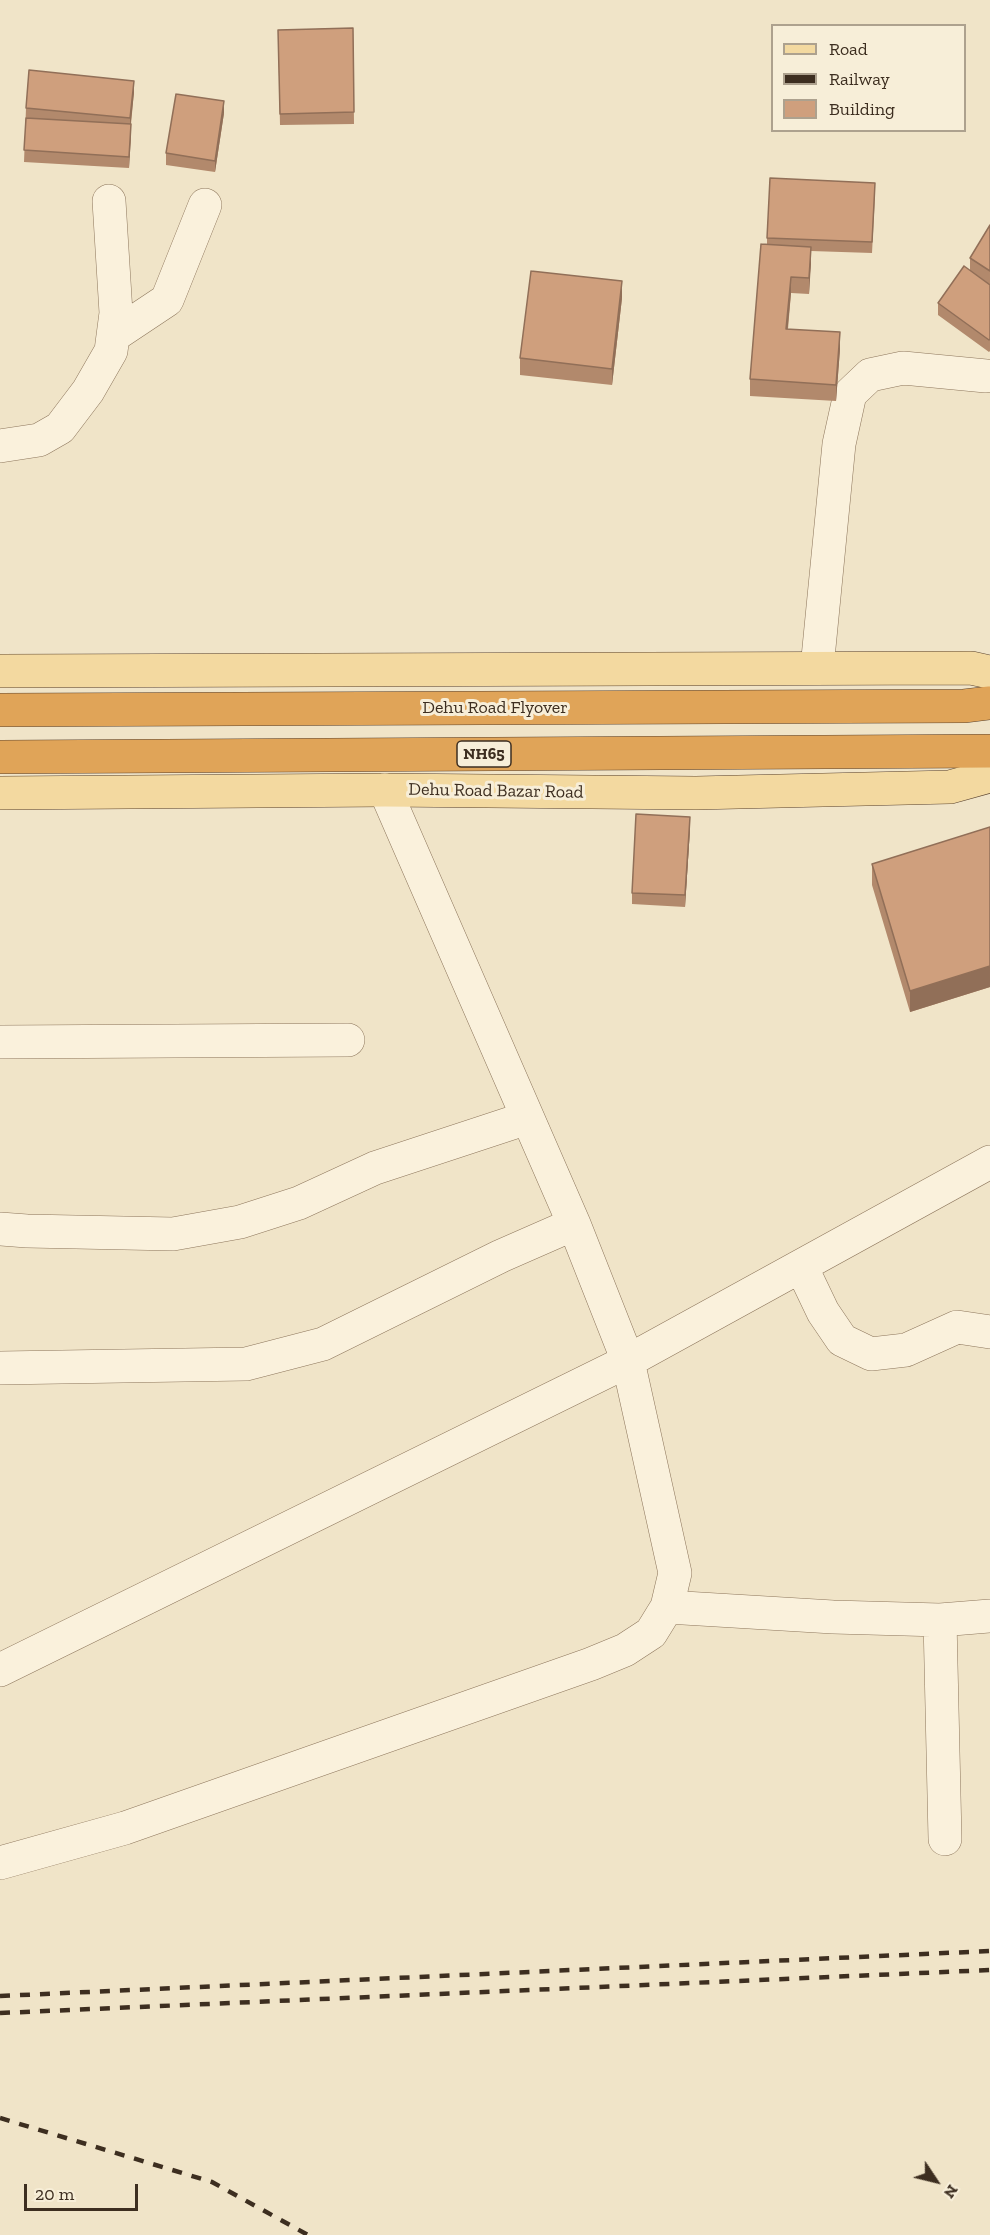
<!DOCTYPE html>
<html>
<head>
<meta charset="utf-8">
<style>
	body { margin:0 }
	#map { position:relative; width:990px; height:2235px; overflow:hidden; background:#f0e4c8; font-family:"Zilla Slab",serif }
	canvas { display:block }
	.legend { position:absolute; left:771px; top:24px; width:195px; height:108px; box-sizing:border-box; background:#f7eed8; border:2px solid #ada18e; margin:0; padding:8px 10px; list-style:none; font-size:18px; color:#3d2e20 }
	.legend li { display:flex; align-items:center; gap:12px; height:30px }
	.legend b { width:30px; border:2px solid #ada18e }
	.north { position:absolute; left:906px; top:2151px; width:60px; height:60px; -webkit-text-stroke:4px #f7eed8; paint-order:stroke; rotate:125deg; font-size:16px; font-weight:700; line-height:24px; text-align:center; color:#3d2e20 }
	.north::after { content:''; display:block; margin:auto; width:21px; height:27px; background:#3d2e20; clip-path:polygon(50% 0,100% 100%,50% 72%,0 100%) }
	.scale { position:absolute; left:24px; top:2184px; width:114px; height:27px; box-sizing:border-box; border:3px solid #3d2e20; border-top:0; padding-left:8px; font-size:18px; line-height:21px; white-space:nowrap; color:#3d2e20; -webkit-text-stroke:4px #f7eed8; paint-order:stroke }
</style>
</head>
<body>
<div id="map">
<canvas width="990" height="2235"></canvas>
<ul class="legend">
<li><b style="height:8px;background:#f3d9a0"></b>Road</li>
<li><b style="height:8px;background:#3d2e20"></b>Railway</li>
<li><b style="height:16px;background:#cf9f7d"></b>Building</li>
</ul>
<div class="north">N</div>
<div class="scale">20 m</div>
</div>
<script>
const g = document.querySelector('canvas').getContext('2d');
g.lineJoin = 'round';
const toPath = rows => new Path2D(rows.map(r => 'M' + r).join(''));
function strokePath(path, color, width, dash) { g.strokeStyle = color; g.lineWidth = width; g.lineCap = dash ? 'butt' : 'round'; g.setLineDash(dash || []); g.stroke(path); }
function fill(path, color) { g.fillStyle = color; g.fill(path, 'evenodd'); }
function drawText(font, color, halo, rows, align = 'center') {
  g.font = font + ' "Zilla Slab",serif'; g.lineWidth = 6; g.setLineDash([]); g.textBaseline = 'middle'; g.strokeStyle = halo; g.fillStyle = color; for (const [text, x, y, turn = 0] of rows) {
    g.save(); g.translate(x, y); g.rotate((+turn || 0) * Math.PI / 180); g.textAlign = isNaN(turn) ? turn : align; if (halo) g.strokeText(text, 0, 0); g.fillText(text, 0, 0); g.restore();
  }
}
const minor = toPath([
	[113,336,167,300,205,205],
	[0,446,39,440,60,428,88,391,111,351,116,313,109,201],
	[817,668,839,444,850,394,870,375,903,368,986,376],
	[0,1042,348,1040],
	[0,1229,27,1231,173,1234,240,1222,299,1203,375,1168,527,1118],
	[801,1266,823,1312,842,1340,871,1354,906,1350,957,1327,990,1332],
	[0,1368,246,1364,323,1344,501,1256,574,1224],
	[667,1607,833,1617,940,1620,990,1616],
	[940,1620,945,1839],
	[0,1670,628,1361,990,1162],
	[0,1863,125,1828,591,1664,625,1650,651,1633,667,1607,675,1573,628,1361,574,1224,385,790]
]);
const major = toPath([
	[0,671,971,668,990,672],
	[0,793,385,790,696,793,950,787,990,776]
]);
const highway = toPath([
	[0,710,964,706,990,703],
	[0,757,990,751]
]);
const rail = toPath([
	[0,1996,990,1951],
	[0,2013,990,1970],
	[0,2118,212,2182,308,2235]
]);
const wall = toPath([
	[353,28,354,124,280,125,278,30],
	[134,92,131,124,129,168,24,162,26,108],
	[224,113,215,172,166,165,166,153],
	[875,195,872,253,811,251,809,294,791,293,788,329,840,349,836,401,750,396,750,379,767,245,767,238],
	[990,225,990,351,989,352,938,315,938,303,970,270,970,258],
	[622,298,612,385,520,375,520,358],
	[990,827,990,987,910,1012,872,885,872,864],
	[690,829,685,907,632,904,632,893]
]);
const shadedWall = toPath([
	[134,81,134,92,130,130,130,118],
	[224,101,224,113,215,172,215,161],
	[131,124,131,136,129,168,129,157],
	[811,247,811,264,809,294,809,278],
	[791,277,791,293,786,345,786,329],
	[622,281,622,298,612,385,612,369],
	[840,332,840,349,836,401,836,385],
	[690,817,690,829,685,907,685,895],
	[990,966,990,987,910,1012,910,991]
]);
const building = toPath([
	[353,28,354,112,280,114,278,30,353,28],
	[29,70,134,81,130,118,26,108,29,70],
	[176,94,224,101,215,161,166,153,176,94],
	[26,118,131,124,129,157,24,150,26,118],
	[770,178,875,183,872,242,767,238,770,178],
	[990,225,990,271,970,258,990,225],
	[761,244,811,247,809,278,791,277,786,329,840,332,836,385,750,379,761,244],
	[964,266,990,285,990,339,989,340,938,303,964,266],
	[531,271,622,281,612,369,520,358,531,271],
	[636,814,690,817,685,895,632,893,636,814],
	[990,827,990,966,910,991,872,864,990,827]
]);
const shields = [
	[484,754,54]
];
const shieldNames = [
	["NH65",484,754]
];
const streetNames = [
	["Dehu Road Flyover",495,708],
	["Dehu Road Bazar Road",496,791,1]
];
strokePath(minor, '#8d765c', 34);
strokePath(major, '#5b4430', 34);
strokePath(highway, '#5b4430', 34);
strokePath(minor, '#faf1dc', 33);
strokePath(major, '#f3d9a0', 33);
strokePath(highway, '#e0a458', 33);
strokePath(rail, '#3d2e20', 4.5, [10, 10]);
fill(wall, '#b2896c');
fill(shadedWall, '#916f58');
fill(building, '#cf9f7d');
strokePath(building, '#916f58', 1.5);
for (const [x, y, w] of shields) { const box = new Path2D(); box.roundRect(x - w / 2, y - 13, w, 26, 4.5); g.fillStyle = '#f7eed8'; g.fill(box); strokePath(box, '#3d2e20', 1.5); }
drawText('bold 16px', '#3d2e20', null, shieldNames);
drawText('18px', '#3d2e20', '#f7eed8', streetNames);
</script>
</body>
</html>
